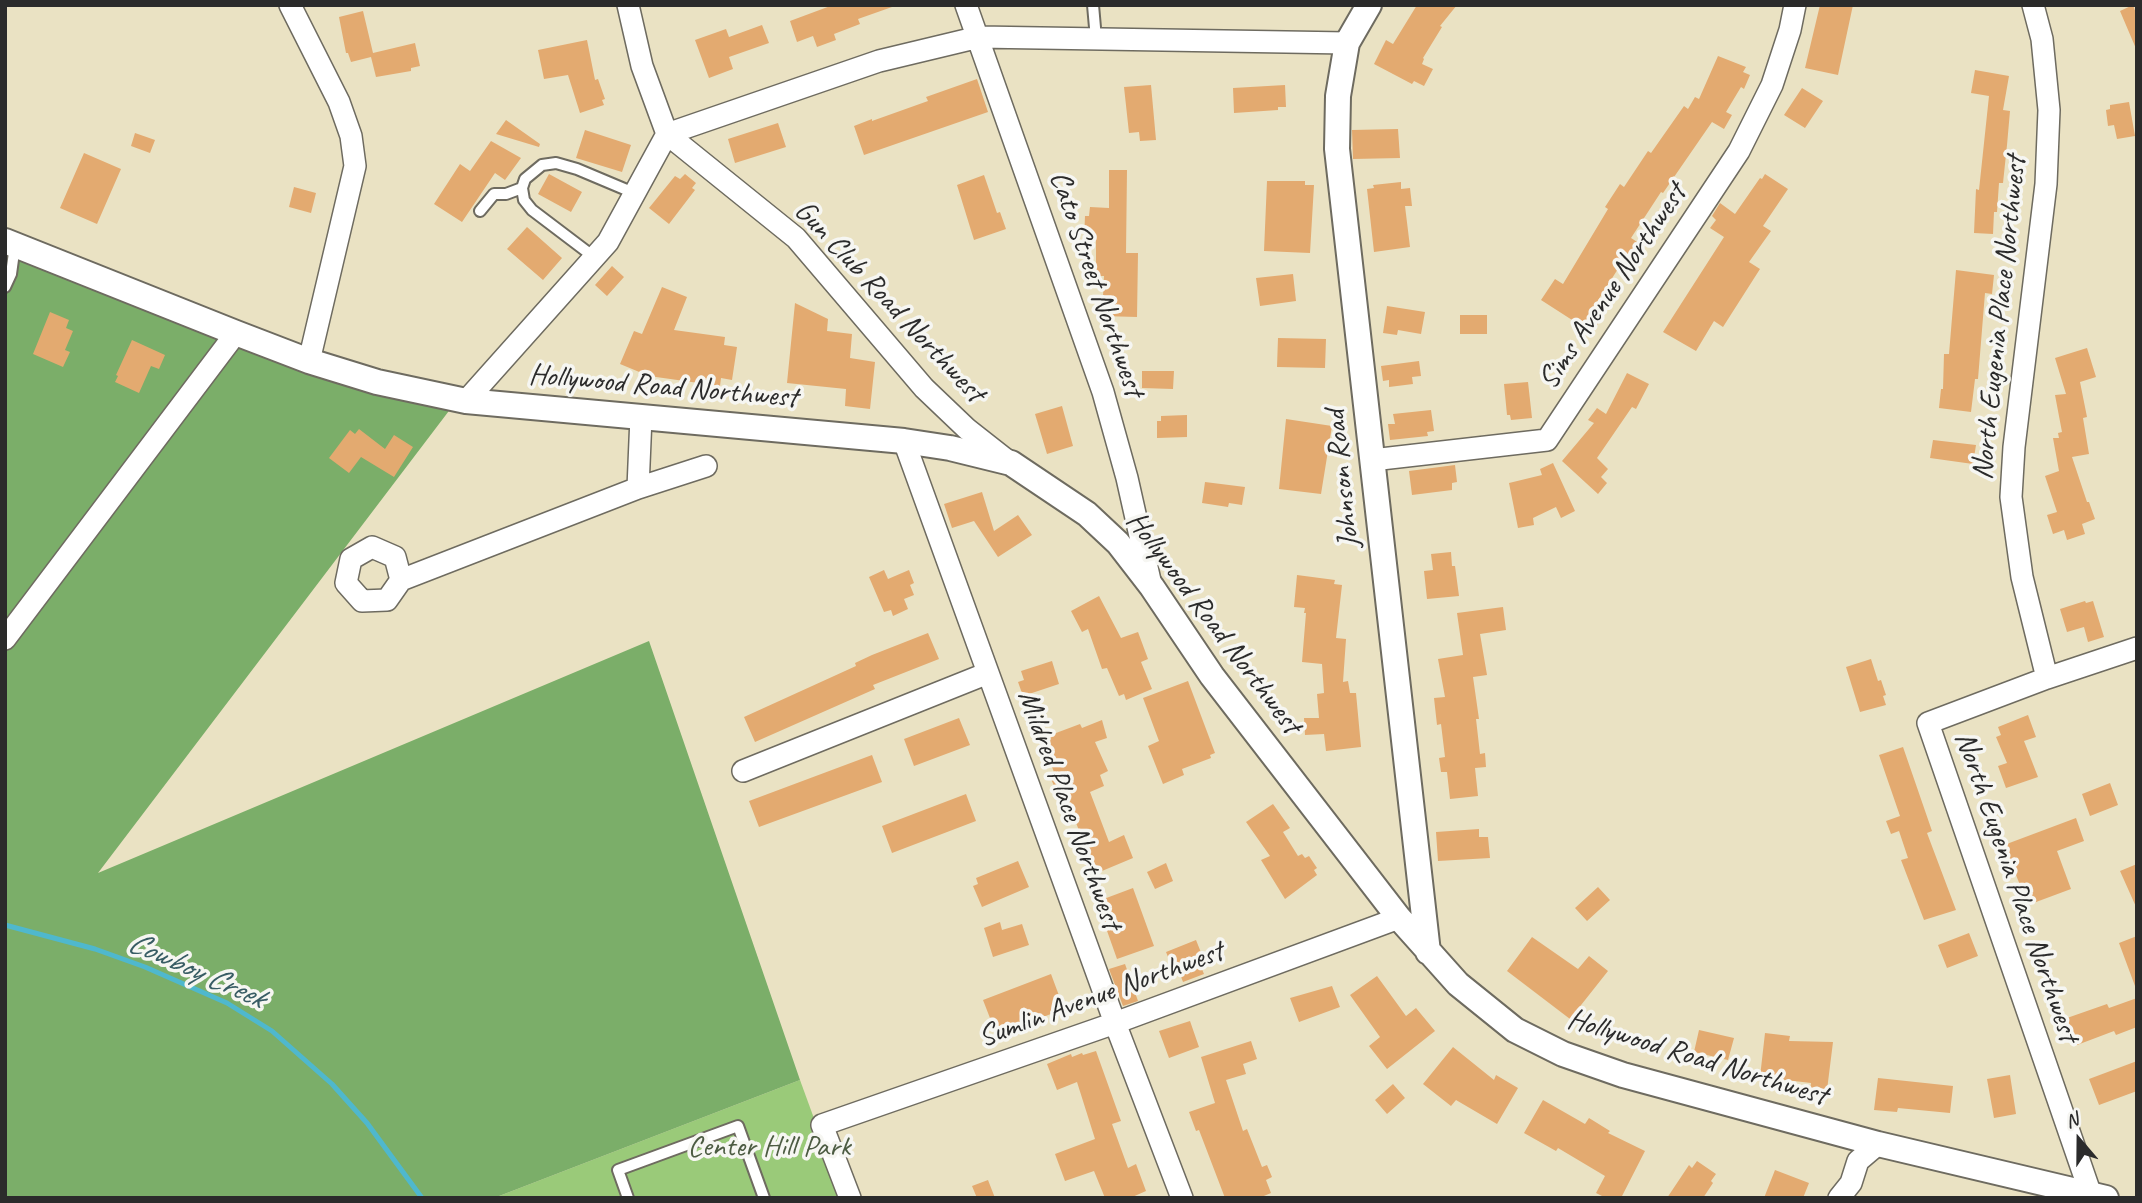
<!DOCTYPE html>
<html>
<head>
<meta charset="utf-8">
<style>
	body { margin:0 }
	#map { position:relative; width:2142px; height:1203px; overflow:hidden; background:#eae2c3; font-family:Caveat,sans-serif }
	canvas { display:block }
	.frame { position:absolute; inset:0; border:7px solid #2b2b2b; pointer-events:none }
	.north { position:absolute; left:2044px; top:1105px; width:70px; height:70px; -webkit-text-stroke:5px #f6f6f2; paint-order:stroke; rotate:340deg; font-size:19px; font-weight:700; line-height:28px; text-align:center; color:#2b2b2b }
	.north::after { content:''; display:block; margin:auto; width:24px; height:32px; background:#2b2b2b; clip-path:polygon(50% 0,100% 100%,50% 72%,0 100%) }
</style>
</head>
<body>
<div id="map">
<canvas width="2142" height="1203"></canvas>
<div class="frame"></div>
<div class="north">N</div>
</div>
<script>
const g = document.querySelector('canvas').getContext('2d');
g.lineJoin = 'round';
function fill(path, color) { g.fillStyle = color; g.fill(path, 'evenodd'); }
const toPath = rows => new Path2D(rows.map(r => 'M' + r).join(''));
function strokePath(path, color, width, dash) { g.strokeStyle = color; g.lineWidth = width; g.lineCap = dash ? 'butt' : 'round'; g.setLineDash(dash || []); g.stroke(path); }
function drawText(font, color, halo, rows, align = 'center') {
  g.font = font + ' Caveat,sans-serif'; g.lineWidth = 7; g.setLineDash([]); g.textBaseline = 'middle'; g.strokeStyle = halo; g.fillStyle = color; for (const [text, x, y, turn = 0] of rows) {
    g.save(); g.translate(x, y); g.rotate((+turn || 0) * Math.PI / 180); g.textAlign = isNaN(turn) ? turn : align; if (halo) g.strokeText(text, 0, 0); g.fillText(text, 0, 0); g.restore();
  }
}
const green = toPath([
	[800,1080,843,1198,494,1198]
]);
const forest = toPath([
	[5,231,226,333,461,395,98,873,649,641,800,1080,494,1198,5,1198]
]);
const stream = toPath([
	[5,925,95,949,145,967,227,1003,272,1031,332,1084,367,1123,422,1198]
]);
const building = toPath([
	[833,5,892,5,892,7,858,19,860,24,834,34,836,40,817,47,813,36,797,42,790,21],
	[1417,5,1457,5,1440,26,1442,27,1423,58,1424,59,1422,64,1433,69,1424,86,1414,81,1412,84,1374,64,1386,40,1393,44],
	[1820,5,1853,5,1838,75,1805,68],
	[2133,5,2137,16,2137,51,2120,11],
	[363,11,373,53,415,43,420,66,411,68,411,71,376,77,371,57,351,62,348,53,346,53,339,17],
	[762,25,769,43,729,57,733,69,709,78,695,40,726,29,729,37],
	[587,40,595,80,598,79,605,99,602,100,604,105,580,113,568,75,544,79,538,50],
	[1718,56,1746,67,1743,72,1750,75,1744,89,1741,87,1726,112,1732,115,1724,129,1712,122,1663,193,1661,192,1631,238,1642,245,1628,265,1623,261,1595,305,1595,309,1604,314,1594,330,1585,325,1583,327,1541,300,1555,279,1563,284,1608,209,1605,207,1620,184,1624,187,1648,151,1651,153,1684,106,1688,109,1695,97,1699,99],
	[1975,70,2009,76,2003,110,2010,111,2007,145,2003,183,1999,183,1997,212,1994,212,1993,234,1974,233,1976,189,1979,190,1989,96,1971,93],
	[977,79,988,112,864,155,854,126,872,119,872,121,928,101,926,97],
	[1151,85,1156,140,1140,141,1139,132,1129,133,1124,87],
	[1285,85,1286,107,1278,107,1278,110,1234,113,1233,88],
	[1802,88,1823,101,1805,128,1784,115],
	[2129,102,2135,136,2117,139,2114,125,2108,126,2106,110,2110,109,2110,105],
	[506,120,540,144,539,147,496,134],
	[778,123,786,147,735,163,728,139],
	[1398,129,1400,158,1353,159,1352,130],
	[585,130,631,145,622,172,576,158],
	[135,133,155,140,150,153,131,146],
	[491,141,521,158,505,180,495,173,462,222,434,204,460,164,470,171],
	[84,153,121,169,97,224,60,208],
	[1109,170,1127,170,1126,253,1138,253,1137,317,1102,316,1104,276,1096,276,1096,241,1084,240,1085,216,1089,216,1090,207,1109,208],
	[549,174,582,192,571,212,538,194],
	[685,174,696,183,692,188,695,190,669,224,649,208,675,176,680,179],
	[1765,174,1788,189,1763,226,1771,231,1749,262,1760,269,1723,327,1714,321,1696,351,1663,332,1724,237,1710,228,1716,220,1712,216,1720,203,1735,214,1760,178,1762,179],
	[984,175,997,213,1000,212,1006,229,974,240,957,185],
	[1267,181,1305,181,1305,185,1314,185,1310,253,1264,251],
	[1401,182,1401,189,1410,188,1412,206,1405,206,1410,247,1374,252,1367,189,1374,188,1373,185],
	[294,187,316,193,311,213,289,207],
	[527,227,562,258,543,280,507,249],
	[612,266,624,277,607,296,595,285],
	[1956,270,1994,275,1992,294,1985,293,1978,379,1975,379,1971,412,1939,408,1941,389,1943,389,1944,354,1949,354],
	[1293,274,1296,301,1260,306,1256,278],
	[662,287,687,297,674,330,725,337,724,345,737,347,732,380,721,378,720,386,649,376,620,364,634,331,642,334],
	[795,303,828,319,827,331,852,334,850,358,875,362,870,409,845,406,846,389,787,383],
	[1387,306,1425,312,1421,334,1398,330,1397,335,1383,333],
	[50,312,69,320,66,328,73,331,65,350,70,352,63,367,33,354],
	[1460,315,1487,315,1487,334,1460,334],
	[1278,338,1326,339,1325,368,1277,367],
	[132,340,165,355,159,369,151,366,139,393,115,382,118,376,116,375],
	[2087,348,2096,377,2080,382,2087,417,2083,418,2089,454,2072,457,2087,502,2089,502,2095,519,2082,524,2085,534,2067,540,2064,530,2053,534,2047,515,2057,512,2045,476,2059,471,2053,438,2059,438,2058,433,2062,432,2055,395,2066,394,2055,358],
	[1419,361,1421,376,1412,377,1413,384,1389,387,1389,380,1383,381,1381,366],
	[1142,371,1174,371,1173,389,1142,388],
	[1627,373,1649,384,1636,409,1632,407,1597,458,1608,469,1601,477,1607,483,1598,494,1562,461,1594,423,1588,420,1597,408,1606,414],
	[1528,382,1532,418,1511,420,1510,415,1507,415,1504,384],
	[1062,406,1073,446,1047,454,1035,414],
	[1431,410,1434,431,1427,432,1428,436,1390,440,1388,424,1395,424,1393,414],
	[1187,415,1187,437,1157,438,1157,421,1161,421,1161,416],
	[1286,419,1332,426,1321,494,1279,489],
	[359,429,385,449,394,435,413,447,394,477,361,457,349,473,329,458,350,430,355,434],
	[1933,440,1976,445,1973,464,1930,458],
	[1553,463,1575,511,1561,518,1556,507,1533,518,1534,525,1518,528,1509,483,1542,475,1540,469],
	[1455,465,1457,482,1452,483,1452,490,1412,495,1409,471],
	[1205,482,1245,487,1242,505,1229,503,1228,507,1202,503],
	[982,492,994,531,1018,515,1032,535,998,557,974,521,952,528,944,504],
	[1451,552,1452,566,1455,566,1459,596,1427,599,1424,571,1433,570,1431,554],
	[884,570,888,579,909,570,914,583,910,585,914,595,904,599,908,609,893,616,891,610,884,612,869,577],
	[1297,575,1335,580,1334,584,1342,585,1336,638,1346,639,1343,682,1348,681,1350,693,1356,693,1361,747,1326,751,1324,734,1305,735,1304,718,1319,718,1317,694,1324,693,1322,664,1302,662,1306,613,1304,613,1305,608,1294,607],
	[1099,596,1121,638,1138,632,1148,659,1141,662,1152,689,1126,700,1124,694,1119,696,1107,668,1102,669,1088,629,1082,632,1071,611],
	[2085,601,2086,603,2093,601,2104,637,2088,642,2084,627,2067,632,2060,609],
	[1503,607,1506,630,1480,634,1487,675,1473,677,1479,719,1476,719,1480,754,1485,753,1486,767,1475,768,1478,796,1450,799,1447,772,1441,772,1439,758,1445,757,1441,724,1437,725,1434,698,1445,697,1438,659,1463,655,1457,613],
	[928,633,939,659,873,685,875,689,755,742,744,717,856,666,855,663,872,655],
	[1871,659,1878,681,1881,680,1886,695,1883,696,1886,705,1860,712,1846,667],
	[1052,661,1059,684,1023,696,1018,682,1024,680,1021,671],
	[1188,681,1215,753,1210,755,1211,758,1182,769,1184,775,1163,784,1148,746,1159,741,1143,698],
	[2028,715,2036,737,2024,741,2038,777,2006,788,1998,766,2007,763,1996,737,2001,735,1998,727],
	[959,718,970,745,914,766,904,739],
	[1102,720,1107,738,1095,742,1108,771,1100,775,1104,786,1090,792,1109,842,1124,835,1133,858,1090,876,1084,861,1090,859,1068,802,1063,805,1050,777,1055,775,1043,742,1050,740,1048,736,1080,724,1082,728],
	[1903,747,1932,831,1927,833,1956,910,1924,920,1901,860,1908,858,1899,831,1891,834,1886,821,1900,816,1879,755],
	[872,755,882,782,759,827,749,801],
	[2110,783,2118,805,2090,816,2082,794],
	[966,794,976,821,892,853,882,826],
	[1273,804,1290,828,1283,832,1298,856,1302,854,1305,858,1309,856,1317,868,1314,870,1317,875,1285,899,1261,860,1270,856,1246,822],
	[2076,818,2084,841,2057,851,2071,889,2028,905,2004,845],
	[1479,829,1479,837,1488,837,1490,858,1438,861,1436,832],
	[1018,861,1029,887,982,907,973,886,978,884,976,878],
	[1166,863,1173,881,1155,889,1147,872],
	[2137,864,2137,909,2120,871],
	[1598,887,1610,900,1587,921,1575,908],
	[1133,888,1154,946,1117,959,1100,911,1105,910,1101,900],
	[1000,922,1002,930,1022,924,1029,945,993,957,984,928],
	[1969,933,1978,956,1947,968,1938,945],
	[2137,936,2137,985,2135,986,2119,943],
	[1532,937,1578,969,1589,956,1608,971,1570,1019,1507,971],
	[1196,940,1206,965,1201,967,1204,974,1183,982,1180,974,1176,976,1166,952],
	[1125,964,1138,1001,1123,1006,1109,969],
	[1051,974,1064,1009,1001,1033,999,1029,995,1031,983,1000],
	[1377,976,1406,1016,1416,1008,1435,1031,1387,1069,1369,1046,1380,1037,1350,995],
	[1332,986,1340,1007,1299,1022,1290,998],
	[2137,998,2137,1027,2116,1035,2114,1031,2077,1045,2067,1018,2107,1004,2109,1008],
	[1190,1021,1199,1047,1169,1058,1159,1031],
	[1699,1030,1734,1038,1728,1060,1694,1052],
	[1765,1033,1790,1036,1789,1041,1833,1042,1827,1090,1810,1091,1811,1083,1760,1077],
	[1251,1041,1257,1059,1243,1064,1246,1074,1226,1080,1243,1131,1247,1129,1262,1167,1267,1165,1272,1177,1266,1180,1271,1193,1259,1198,1225,1198,1199,1130,1196,1131,1189,1112,1215,1103,1201,1057],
	[1453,1047,1494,1080,1496,1075,1518,1088,1497,1124,1456,1100,1451,1106,1423,1084],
	[1096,1051,1121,1121,1112,1124,1128,1168,1136,1164,1146,1191,1130,1198,1105,1198,1094,1171,1065,1181,1055,1154,1095,1139,1077,1082,1057,1090,1047,1064,1071,1054,1072,1057,1082,1053,1083,1055],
	[2137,1061,2137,1091,2099,1105,2089,1079],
	[2010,1075,2016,1114,1994,1118,1987,1079],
	[1878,1078,1953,1086,1950,1113,1898,1108,1897,1112,1874,1110],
	[1393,1084,1405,1098,1387,1114,1375,1100],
	[1543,1100,1585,1124,1589,1118,1610,1131,1608,1133,1645,1151,1621,1198,1606,1198,1596,1193,1605,1176,1558,1148,1556,1151,1524,1133],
	[1697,1161,1716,1174,1711,1181,1713,1183,1703,1198,1667,1198,1689,1165,1692,1168],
	[1775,1170,1809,1183,1803,1198,1764,1198],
	[988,1180,995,1198,977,1198,972,1186]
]);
const service = toPath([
	[1093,5,1096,39],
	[480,211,494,194,506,194,522,188],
	[594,257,532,210,524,200,522,188,525,179,542,165,556,163,577,169,634,193],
	[5,287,11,274,15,245],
	[628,1198,618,1170,738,1126,764,1198]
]);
const minor = toPath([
	[290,5,339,102,351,136,355,166,309,361],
	[628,5,642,66,667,134,796,238,924,388,967,429,1009,462],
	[966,5,1103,392,1127,478,1151,585],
	[2033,5,2042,39,2049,110,2046,184,2014,447,2011,497,2022,577,2047,678],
	[466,401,608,242,667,134,879,61,979,37,1347,43],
	[904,441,1115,1023,1182,1198],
	[1372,460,1547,440,1739,151,1772,85,1790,30,1795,5],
	[638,488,706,466],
	[401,580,395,557,372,547,351,559,346,583,362,601,387,600,401,580,638,488,641,417],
	[5,639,236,333],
	[743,771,988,673],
	[850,1198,822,1125,1115,1023,1399,918],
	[1839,1198,1851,1183,1858,1161,1878,1144],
	[2092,1198,1928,723,2047,678,2137,648]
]);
const tertiary = toPath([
	[1369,5,1347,43,1338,96,1337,149,1428,952],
	[5,241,236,333,309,361,377,382,466,401,904,441,950,448,1011,463,1087,514,1118,543,1152,587,1212,676,1399,918,1458,984,1515,1030,1563,1054,1623,1075,1878,1144,2106,1198]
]);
const streetNames = [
	["Cato Street Northwest",1096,284,71],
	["Sims Avenue Northwest",1613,287,-56],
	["Gun Club Road Northwest",889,302,47],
	["North Eugenia Place Northwest",2000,318,-84],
	["Hollywood Road Northwest",663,387,5],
	["Johnson Road",1343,479,-96],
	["Hollywood Road Northwest",1213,623,53],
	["Mildred Place Northwest",1069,810,70],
	["North Eugenia Place Northwest",2016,887,71],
	["Sumlin Avenue Northwest",1101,995,-20],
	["Hollywood Road Northwest",1697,1058,17]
];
const parkNames = [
	["Center Hill Park",769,1147]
];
const waterNames = [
	["Cowboy Creek",196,971,24]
];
fill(green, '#9aca79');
fill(forest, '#7bae69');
strokePath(stream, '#4fb8cd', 5);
fill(building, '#e3aa70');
strokePath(service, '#6e6b60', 14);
strokePath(minor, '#6e6b60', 24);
strokePath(tertiary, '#6e6b60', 28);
strokePath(service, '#fff', 10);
strokePath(minor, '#fff', 21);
strokePath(tertiary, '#fff', 24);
drawText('30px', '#2b2b2b', '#f6f6f2', streetNames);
drawText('30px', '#4c5b42', '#f6f6f2', parkNames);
drawText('italic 32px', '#385c64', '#f6f6f2', waterNames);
</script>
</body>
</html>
